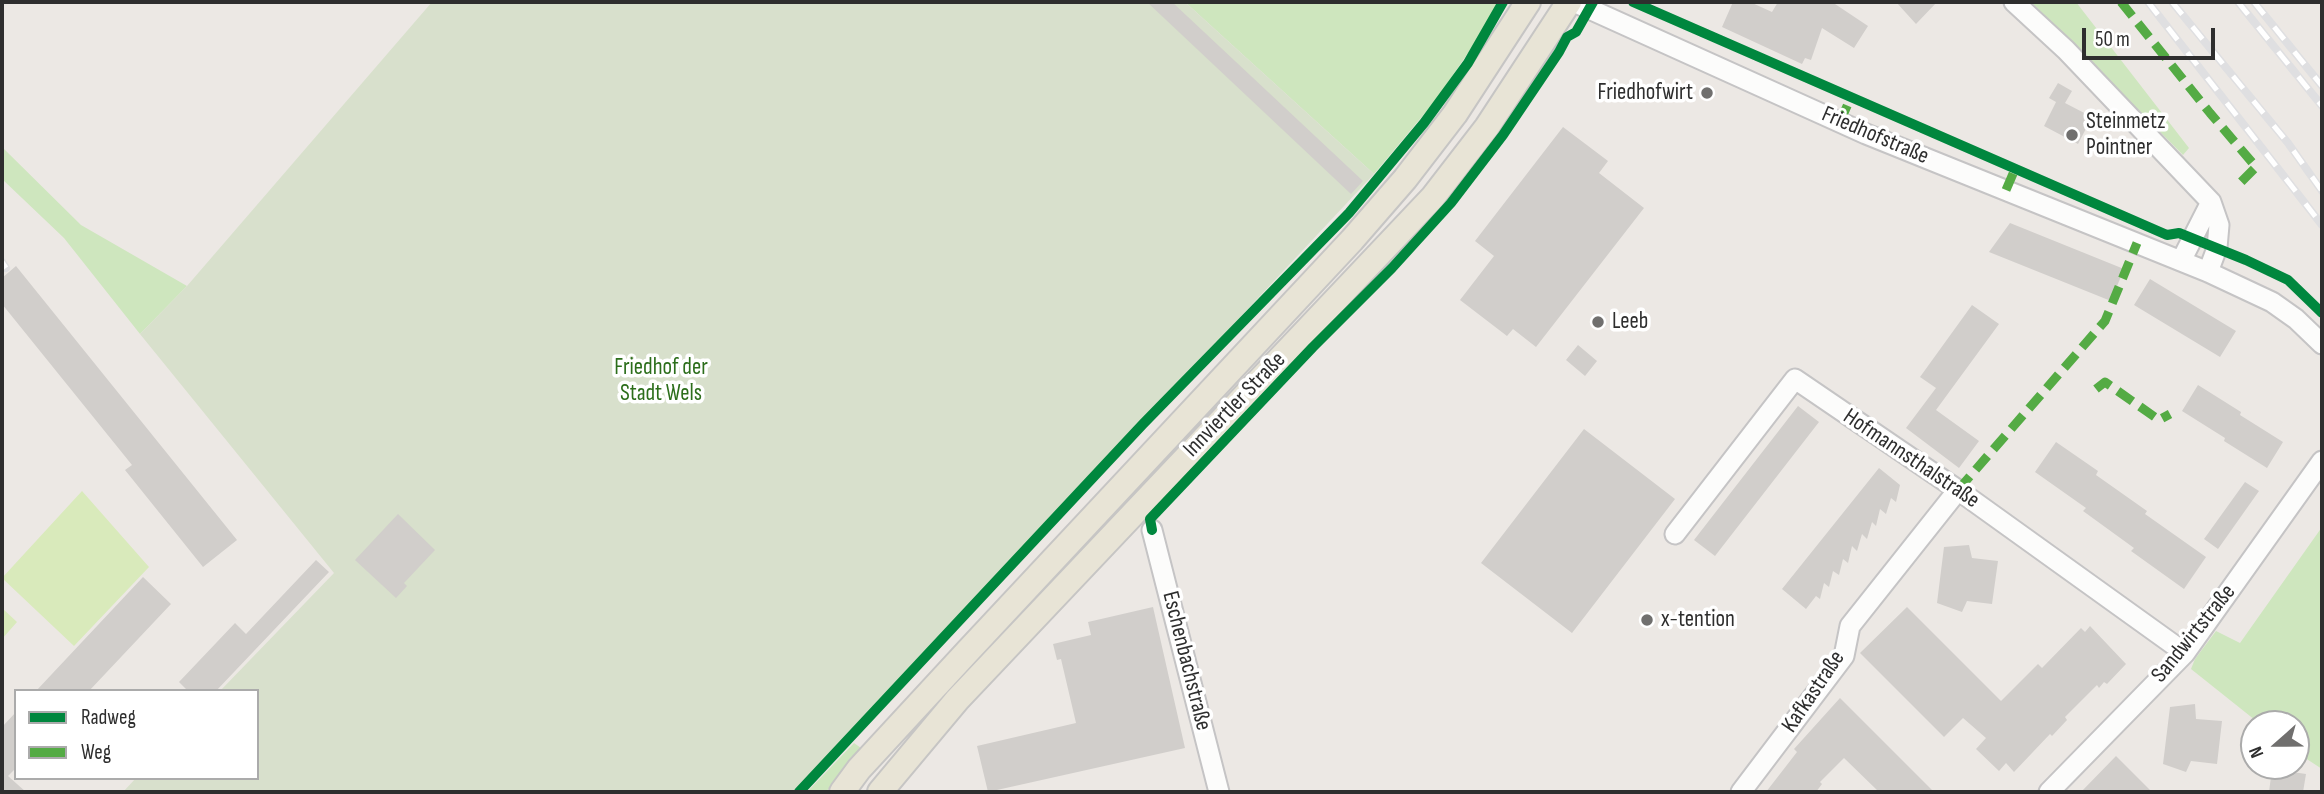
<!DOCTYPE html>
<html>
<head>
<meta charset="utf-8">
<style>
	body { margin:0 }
	#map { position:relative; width:2324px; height:794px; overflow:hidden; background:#ece8e4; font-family:"Sofia Sans Condensed",sans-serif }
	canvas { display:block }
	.frame { position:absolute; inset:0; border:4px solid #2e2e2e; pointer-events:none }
	.legend { position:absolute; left:14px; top:689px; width:245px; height:91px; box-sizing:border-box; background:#fff; border:2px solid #ababab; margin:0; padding:9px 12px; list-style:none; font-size:21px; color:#2e2e2e }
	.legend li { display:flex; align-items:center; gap:14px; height:35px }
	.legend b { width:35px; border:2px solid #ababab }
	.north { position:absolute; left:2240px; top:710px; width:70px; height:70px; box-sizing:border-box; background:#fff; border:2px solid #ababab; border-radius:50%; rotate:249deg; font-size:19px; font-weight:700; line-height:28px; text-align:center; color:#2e2e2e }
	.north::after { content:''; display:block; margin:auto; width:24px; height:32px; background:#706f6e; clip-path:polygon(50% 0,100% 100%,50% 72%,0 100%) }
	.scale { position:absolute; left:2082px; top:28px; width:133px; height:32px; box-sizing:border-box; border:4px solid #2e2e2e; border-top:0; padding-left:9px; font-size:21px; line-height:24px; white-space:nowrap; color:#2e2e2e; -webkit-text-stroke:5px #fff; paint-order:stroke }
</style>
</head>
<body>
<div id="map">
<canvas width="2324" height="794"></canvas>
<div class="frame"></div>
<ul class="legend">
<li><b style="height:9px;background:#00873e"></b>Radweg</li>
<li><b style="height:9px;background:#54ab44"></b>Weg</li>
</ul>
<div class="north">N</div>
<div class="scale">50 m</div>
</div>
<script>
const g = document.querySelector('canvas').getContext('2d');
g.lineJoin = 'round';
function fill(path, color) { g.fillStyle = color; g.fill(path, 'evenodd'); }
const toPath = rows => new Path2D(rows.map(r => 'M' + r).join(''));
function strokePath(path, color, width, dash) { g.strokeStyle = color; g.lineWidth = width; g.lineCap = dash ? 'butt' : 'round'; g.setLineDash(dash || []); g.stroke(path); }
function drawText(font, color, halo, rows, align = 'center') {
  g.font = font + ' "Sofia Sans Condensed",sans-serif'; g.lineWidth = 7; g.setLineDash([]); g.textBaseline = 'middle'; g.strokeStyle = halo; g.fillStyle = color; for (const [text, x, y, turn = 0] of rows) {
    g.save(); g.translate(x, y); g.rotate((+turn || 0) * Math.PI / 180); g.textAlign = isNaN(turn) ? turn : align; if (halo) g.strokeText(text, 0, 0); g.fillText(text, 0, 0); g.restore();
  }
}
const green = toPath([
	[1185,2,1503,2,1435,101,1374,174],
	[2031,2,2076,2,2189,148,2183,155],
	[2,147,81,225,187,286,140,334,64,238,2,179],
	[2322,527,2322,769,2296,752,2296,724,2260,724,2191,669,2195,659,2216,631,2240,643],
	[854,743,861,748,826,792,807,792]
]);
const cemetery = toPath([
	[432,2,1185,2,1374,174,796,792,123,792,136,778,257,778,257,691,220,691,334,573,140,334,187,286]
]);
const pitch = toPath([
	[82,491,149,567,74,646,2,578],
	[2,608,17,622,2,639]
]);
const building = toPath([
	[1147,2,1172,2,1363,181,1351,194],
	[1733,2,1750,2,1772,12,1778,2,1832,2,1868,26,1854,48,1822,28,1811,60,1805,58,1802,64,1722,27],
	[1896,2,1937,2,1916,24],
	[2058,83,2072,91,2065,103,2092,117,2078,144,2044,126,2056,102,2049,98],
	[1563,127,1608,161,1599,173,1644,208,1536,347,1513,329,1507,336,1460,300,1494,256,1475,241],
	[2010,223,2124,269,2111,301,1989,252],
	[16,266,237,540,203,567,125,470,132,465,2,304,2,278],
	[2150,279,2236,331,2220,357,2134,305],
	[1972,305,1999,324,1936,410,1979,441,1959,468,1906,428,1936,388,1920,377],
	[1578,345,1597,361,1585,376,1566,360],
	[2198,385,2241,412,2240,415,2283,442,2267,468,2224,441,2225,438,2182,411],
	[1798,406,1819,422,1715,556,1694,540],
	[1584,429,1675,499,1572,633,1481,563],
	[2056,442,2098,471,2096,475,2147,511,2145,514,2206,557,2184,589,2131,551,2134,548,2083,511,2086,508,2035,472],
	[1879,468,1900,485,1896,502,1891,498,1886,514,1880,509,1876,526,1872,522,1867,539,1862,534,1857,551,1852,546,1848,563,1843,559,1839,575,1833,571,1829,587,1824,583,1820,599,1816,596,1806,609,1782,589],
	[2245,482,2259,491,2218,549,2204,539],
	[398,514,435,550,404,583,407,586,396,598,355,560],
	[1969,545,1972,558,1998,561,1992,604,1967,601,1962,612,1937,603,1944,547],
	[316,560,329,572,216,691,188,691,179,682,235,623,246,634],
	[143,577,171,604,89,691,36,691],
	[1153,607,1185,748,988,792,977,746,1076,723,1061,659,1057,660,1053,644,1091,635,1088,622],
	[1907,607,2001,701,2038,664,2042,668,2081,628,2085,632,2090,626,2126,664,2107,684,2104,682,2099,688,2097,685,2065,717,2067,720,2052,736,2050,734,2014,772,2006,763,1999,771,1976,749,1986,738,1963,718,1944,737,1860,653],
	[1840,698,1934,792,1879,792,1844,758,1820,782,1822,784,1816,792,1766,792,1797,752,1794,749],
	[2195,704,2196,719,2222,721,2217,764,2191,761,2186,772,2163,764,2170,707],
	[16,712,16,768,8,776,26,792,2,792,2,727],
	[2116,756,2152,792,2081,792],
	[2272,769,2306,774,2303,792,2290,790,2289,792,2269,792]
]);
const minor = toPath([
	[1574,2,1866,134,2208,272,2272,302,2296,319,2322,344],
	[2014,2,2066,50,2211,202,2219,225,2217,248,2208,272],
	[2181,261,2211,202],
	[1152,530,1219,792],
	[1675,534,1795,379,1958,490,2185,653],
	[1741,792,1844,656,1850,626,1958,490],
	[2049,792,2185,653,2322,461]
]);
const major = toPath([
	[842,792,859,769,968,651,1352,240,1405,179,1455,114,1528,2],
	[880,792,957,700,1433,197,1487,127,1569,2]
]);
const rail = toPath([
	[2148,2,2322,225],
	[2172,2,2288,143,2322,191],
	[2238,2,2322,106],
	[2254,2,2322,86],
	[2,262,6,268]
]);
const quiet = toPath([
	[2121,2,2210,113,2256,167,2238,185],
	[1840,122,1851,97],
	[2006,190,2015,169],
	[2096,389,2105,382,2159,420,2170,414],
	[1958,490,2105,321,2137,243]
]);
const cycleway = toPath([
	[1633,2,2167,235,2179,233,2246,260,2288,280,2322,313],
	[1152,530,1150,519,1313,347,1392,268,1451,203,1503,135,1559,52,1567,37,1576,32,1593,2],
	[799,792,1143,424,1349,213,1424,123,1468,63,1503,2]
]);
const markers = [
	[1707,93,7,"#706f6e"],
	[2072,135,7,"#706f6e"],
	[1598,322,7,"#706f6e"],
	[1647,620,7,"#706f6e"]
];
const poiNames = [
	["Friedhofwirt",1693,93,"right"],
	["Steinmetz",2086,122],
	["Pointner",2086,148],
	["Leeb",1612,322],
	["x-tention",1661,620]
];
const streetNames = [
	["Friedhofstraße",1875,136,23],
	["Innviertler Straße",1235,405,-46],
	["Hofmannsthalstraße",1911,459,34],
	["Sandwirtstraße",2194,634,-51],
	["Eschenbachstraße",1186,661,76],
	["Kafkastraße",1814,692,-56]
];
const parkNames = [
	["Friedhof der",661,368],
	["Stadt Wels",661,394]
];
fill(green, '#cee6be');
fill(cemetery, '#d8e0cc');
fill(pitch, '#d9eabb');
fill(building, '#d1cecb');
strokePath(minor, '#c5c4c5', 23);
strokePath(major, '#c6c5c4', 28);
strokePath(minor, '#fcfcfb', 19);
strokePath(major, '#e8e4d6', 24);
strokePath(rail, '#dfdfe1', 8);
strokePath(rail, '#fff', 5, [16]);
strokePath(quiet, '#54ab44', 9, [18, 9]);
strokePath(cycleway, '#00873e', 10);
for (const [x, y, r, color] of markers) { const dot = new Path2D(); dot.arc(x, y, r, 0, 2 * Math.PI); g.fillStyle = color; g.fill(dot); strokePath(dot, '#fff', 2.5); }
drawText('23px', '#2e2e2e', '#fff', poiNames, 'left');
drawText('23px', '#2e2e2e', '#fff', streetNames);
drawText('23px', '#2c6e1b', '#fff', parkNames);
</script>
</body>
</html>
